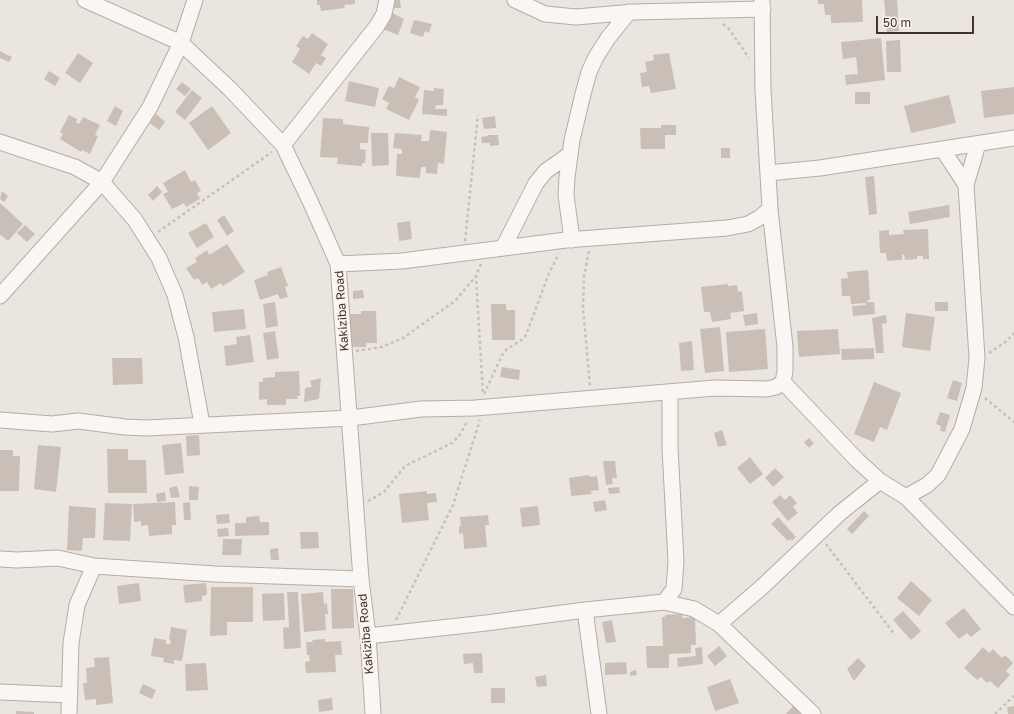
<!DOCTYPE html>
<html>
<head>
<meta charset="utf-8">
<style>
	body { margin:0 }
	#map { position:relative; width:1014px; height:714px; overflow:hidden; background:#ebe5e0; font-family:"Golos Text",sans-serif }
	canvas { display:block }
	.scale { position:absolute; left:876px; top:16px; width:98px; height:18px; box-sizing:border-box; border:2px solid #443427; border-top:0; padding-left:5px; font-size:12px; line-height:14px; white-space:nowrap; color:#443427; -webkit-text-stroke:3px #f8f3f0; paint-order:stroke }
</style>
</head>
<body>
<div id="map">
<canvas width="1014" height="714"></canvas>
<div class="scale">50 m</div>
</div>
<script>
const g = document.querySelector('canvas').getContext('2d');
g.lineJoin = 'round';
function fill(path, color) { g.fillStyle = color; g.fill(path, 'evenodd'); }
const toPath = rows => new Path2D(rows.map(r => 'M' + r).join(''));
function strokePath(path, color, width, dash) { g.strokeStyle = color; g.lineWidth = width; g.lineCap = dash ? 'butt' : 'round'; g.setLineDash(dash || []); g.stroke(path); }
function drawText(font, color, halo, rows, align = 'center') {
  g.font = font + ' "Golos Text",sans-serif'; g.lineWidth = 3.5; g.setLineDash([]); g.textBaseline = 'middle'; g.strokeStyle = halo; g.fillStyle = color; for (const [text, x, y, turn = 0] of rows) {
    g.save(); g.translate(x, y); g.rotate((+turn || 0) * Math.PI / 180); g.textAlign = isNaN(turn) ? turn : align; if (halo) g.strokeText(text, 0, 0); g.fillText(text, 0, 0); g.restore();
  }
}
const building = toPath([
	[317,0,355,0,355,4,344,5,345,8,321,11,320,5,317,5],
	[390,0,400,0,401,8,391,8],
	[818,0,862,0,863,22,831,23,831,15,825,15,824,4,818,4],
	[884,0,897,0,899,31,887,32],
	[390,12,404,19,398,35,383,29],
	[414,20,432,24,429,33,425,31,423,37,410,33],
	[312,33,328,44,321,55,326,58,321,66,316,63,309,74,292,62,300,49,296,46,303,36,308,39],
	[881,38,885,80,846,85,845,75,858,74,856,57,843,59,841,42],
	[900,40,901,72,887,72,886,41],
	[0,51,12,57,9,62,0,58],
	[78,53,93,63,80,83,65,73],
	[669,53,676,89,651,93,649,86,642,87,640,73,647,72,645,62,654,60,653,55],
	[49,71,60,78,55,86,44,79],
	[399,77,420,87,415,97,419,100,409,120,386,109,389,103,382,99,389,86,394,88],
	[349,81,379,88,375,107,345,101],
	[182,82,191,89,185,96,176,89],
	[1014,87,1014,114,984,118,981,91],
	[434,88,444,89,443,105,436,105,435,109,447,109,447,116,422,114,424,90,434,91],
	[192,90,202,98,185,120,175,112],
	[855,92,870,92,870,104,855,104],
	[949,95,956,123,911,133,904,106],
	[115,106,123,111,116,126,107,121],
	[212,106,231,133,208,150,189,123],
	[156,114,165,122,159,130,150,123],
	[69,115,77,119,76,122,79,124,83,117,100,125,95,135,98,136,90,154,82,150,81,152,60,139,63,134,60,132],
	[495,116,496,128,484,129,482,118],
	[323,118,343,119,343,124,369,127,368,143,360,143,360,149,366,150,365,163,362,163,362,166,337,164,338,158,320,157],
	[661,125,676,125,676,135,665,135,665,149,641,149,640,128,661,128],
	[430,130,447,132,444,164,438,163,437,174,426,173,426,167,421,167,420,178,396,176,397,154,402,154,402,149,393,148,395,133,422,135,421,141,429,141],
	[371,133,388,133,389,165,372,166],
	[488,135,498,135,499,145,490,146,490,143,482,143,481,137,488,136],
	[721,148,730,148,730,158,721,158],
	[185,170,191,182,195,180,201,191,197,193,200,199,186,207,184,203,172,209,163,194,168,192,163,183],
	[874,176,877,214,869,215,865,177],
	[157,186,162,192,153,201,148,195],
	[2,191,8,196,4,202,0,199],
	[0,203,23,224,8,241,1,235,0,236],
	[949,205,950,217,910,224,908,212],
	[224,215,234,231,227,236,217,220],
	[410,221,412,239,399,241,397,223],
	[206,223,214,237,197,248,188,233],
	[25,225,35,234,27,242,17,233],
	[928,229,929,259,923,259,923,256,917,256,917,259,905,260,904,254,902,255,902,260,887,261,886,253,880,253,879,231,889,230,889,235,904,234,903,230],
	[227,244,245,272,223,286,221,283,211,289,207,282,202,285,198,278,194,280,186,268,197,262,195,258,207,250,209,255],
	[281,267,288,286,285,287,288,297,280,299,278,294,260,300,254,280,268,275,267,272],
	[868,270,870,300,867,300,867,302,874,302,875,314,853,316,852,306,866,305,866,303,851,304,850,296,842,296,841,279,848,278,847,272],
	[728,284,728,286,737,285,738,292,742,291,744,311,730,313,731,319,712,322,710,312,704,312,701,287],
	[363,290,364,298,353,299,353,291],
	[275,302,278,326,266,328,263,304],
	[935,302,948,302,948,311,935,311],
	[491,304,506,304,506,310,515,310,515,340,492,340],
	[244,309,246,329,214,332,212,312],
	[361,311,376,311,377,343,366,343,366,347,348,347,348,314,361,314],
	[757,313,758,324,745,326,743,315],
	[906,313,935,317,930,351,902,347],
	[886,315,887,323,882,324,884,353,876,353,872,318],
	[720,327,724,371,705,373,700,329],
	[765,329,768,369,729,372,726,332],
	[838,329,840,354,799,357,797,331],
	[275,331,279,358,267,360,263,333],
	[250,335,254,362,226,366,224,346,237,344,236,337],
	[692,341,694,370,681,371,679,343],
	[874,348,874,359,842,360,841,349],
	[112,358,142,358,143,384,113,385],
	[502,367,520,370,519,380,500,377],
	[299,371,300,396,297,396,298,399,286,399,286,405,267,405,267,399,259,400,259,382,263,382,263,378,275,377,275,372],
	[321,378,319,399,304,402,305,388,312,387,310,381],
	[953,380,962,383,957,401,947,398],
	[874,382,901,393,887,430,880,427,874,442,854,434],
	[940,412,950,415,945,432,940,431,941,426,936,424],
	[722,430,727,445,718,447,714,433],
	[199,435,200,455,187,456,186,436],
	[809,438,814,443,809,448,804,442],
	[181,443,184,473,165,475,162,445],
	[38,445,61,447,56,492,34,489],
	[107,449,128,449,128,460,146,460,147,493,108,493],
	[0,450,13,450,13,456,20,456,19,491,0,491],
	[750,457,763,474,750,484,737,468],
	[603,461,615,461,617,478,612,478,613,484,606,485],
	[775,468,784,477,773,487,765,478],
	[589,475,590,477,597,476,599,490,591,491,592,494,571,496,569,478],
	[177,486,180,497,171,498,169,488],
	[189,486,199,487,198,500,189,500],
	[619,487,620,493,609,494,608,488],
	[427,491,427,494,436,493,437,502,427,503,429,520,402,523,399,494],
	[165,492,166,501,157,502,156,494],
	[780,495,785,500,790,495,797,503,793,507,798,513,788,521,772,502],
	[605,500,607,510,595,512,593,502],
	[175,502,176,525,172,525,172,534,149,536,148,525,141,526,141,521,134,522,133,504],
	[190,502,191,520,184,520,183,503],
	[105,503,132,504,130,541,103,540],
	[69,506,96,508,95,538,83,538,82,551,67,550],
	[538,506,540,525,522,527,520,508],
	[864,511,869,516,852,534,847,529],
	[229,514,230,523,217,524,216,515],
	[488,515,489,525,485,525,487,547,464,549,463,533,459,534,459,526,461,526,460,517],
	[259,516,260,522,269,522,269,535,235,536,235,523,246,523,246,517],
	[778,517,796,537,792,541,790,539,788,541,771,524],
	[228,528,229,536,218,537,217,529],
	[300,532,318,532,319,548,301,549],
	[223,539,242,539,241,555,222,555],
	[278,548,279,560,271,560,270,549],
	[911,581,932,600,919,616,897,598],
	[139,583,141,601,119,604,117,586],
	[206,583,207,595,202,596,202,601,185,603,183,585],
	[211,587,253,587,253,622,227,622,227,635,210,636],
	[331,589,353,589,354,628,332,629],
	[287,592,298,592,301,648,284,649,283,628,289,627],
	[323,592,324,604,327,603,328,614,325,614,326,630,304,632,301,594],
	[284,593,285,620,263,621,262,594],
	[964,608,981,629,971,637,967,633,959,639,945,623],
	[903,611,921,631,911,640,893,620],
	[682,614,682,618,695,617,696,645,691,645,691,653,669,654,669,668,647,668,646,646,663,646,662,617,665,617,665,615],
	[612,620,616,642,606,643,602,622],
	[171,627,187,630,182,661,174,660,174,664,163,662,164,658,151,656,154,638,166,640,166,644,170,644,171,640,169,639],
	[325,639,325,642,341,641,342,655,335,655,336,672,306,673,305,662,310,661,309,655,307,655,306,642,313,642,312,640],
	[719,646,727,656,715,666,707,656],
	[702,647,703,664,678,667,677,658,696,656,695,648],
	[983,647,989,653,993,649,1002,658,1005,655,1013,663,1006,671,1010,675,998,688,990,681,987,683,981,677,977,680,964,668],
	[482,653,483,673,474,673,473,663,464,664,463,654],
	[109,657,113,703,96,705,96,699,85,700,83,683,87,683,86,668,95,667,94,658],
	[858,658,866,666,854,681,847,669],
	[626,662,627,674,605,675,605,663],
	[206,663,208,690,186,691,185,664],
	[636,670,637,675,630,676,630,672],
	[546,675,547,686,537,687,535,677],
	[730,679,739,703,715,711,707,687],
	[143,684,156,690,152,699,139,693],
	[491,688,505,688,505,703,491,703],
	[332,698,333,710,319,712,318,700],
	[797,702,809,714,786,714],
	[1014,706,1014,714,1008,714,1007,707],
	[16,711,34,712,34,714,16,714]
]);
const path = toPath([
	[723,24,729,29,749,58],
	[158,232,272,152],
	[465,241,478,115],
	[589,251,584,277,583,308,590,386],
	[481,264,476,276,483,394],
	[356,351,382,347,403,338,455,301,476,276],
	[989,353,1007,341,1014,333],
	[484,394,502,355,507,349,523,339,526,335,549,273,559,254],
	[985,398,1014,422],
	[368,501,384,492,405,466,452,443,459,436,467,422],
	[826,544,895,635],
	[396,620,453,505,480,420],
	[995,714,1014,696]
]);
const minor = toPath([
	[85,0,181,43,231,90,283,145,310,201,338,264,361,579,368,636,373,714],
	[515,0,545,14,576,17,634,12,763,9],
	[0,142,75,167,102,182,135,220,159,258,175,295,186,337,202,424],
	[283,145,377,26,384,14,387,0],
	[768,173,820,168,1014,138],
	[966,185,978,144],
	[572,240,566,195,567,177,572,140,583,94,589,72,596,57,608,38,629,12],
	[503,248,536,183,546,171,570,154],
	[338,264,402,261,566,240,727,228,748,224,759,218,770,209],
	[0,296,102,182,150,107,181,43,195,0],
	[783,382,857,460,880,481,906,497,1014,607],
	[0,420,52,424,78,421,125,427,146,428,351,418,421,409,475,408,715,388,767,389,776,387,783,382,785,371,785,347,770,209,763,90,762,0],
	[906,497,927,485,938,475,962,429,974,388,977,358,966,185,943,150],
	[0,559,17,560,58,558,94,566,215,574,361,579],
	[664,602,674,589,676,561,670,448,670,392],
	[585,610,599,714],
	[719,624,762,587,840,513,880,481],
	[368,636,486,623,585,610,664,602,694,609,719,624,813,714],
	[0,692,70,695],
	[69,714,71,643,77,605,94,566]
]);
const streetNames = [
	["Kakiziba Road",342,311,-94],
	["Kakiziba Road",366,634,-95]
];
fill(building, '#c9bfb7');
strokePath(minor, '#b6aca5', 17);
strokePath(path, '#c6c0bb', 2.5, [3, 3]);
strokePath(minor, '#f9f6f4', 15);
drawText('12px', '#443427', '#f8f3f0', streetNames);
</script>
</body>
</html>
